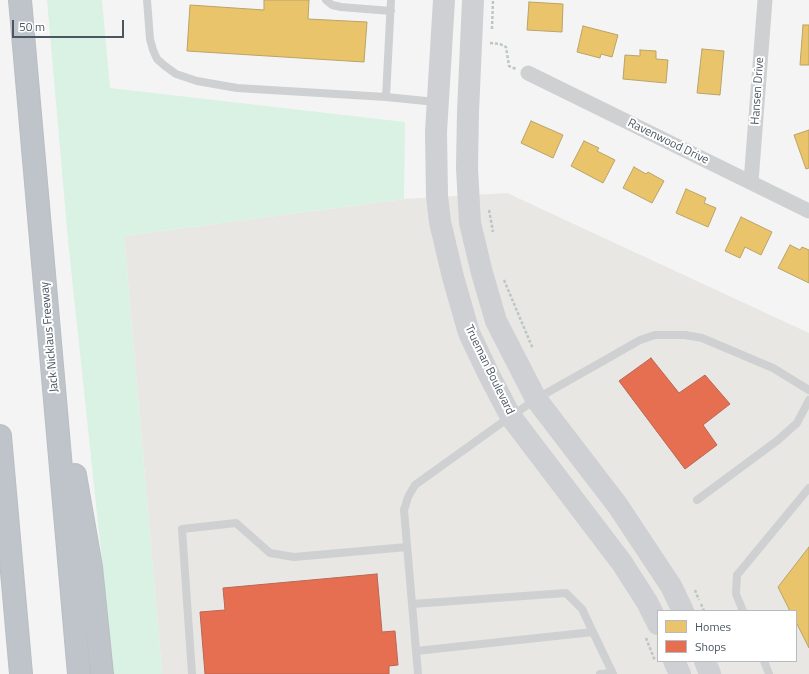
<!DOCTYPE html>
<html>
<head>
<meta charset="utf-8">
<style>
	body { margin:0 }
	#map { position:relative; width:809px; height:674px; overflow:hidden; background:#f4f4f4; font-family:"Titillium Web",sans-serif }
	canvas { display:block }
	.legend { position:absolute; left:657px; top:610px; width:140px; height:52px; box-sizing:border-box; background:#fff; border:1px solid #b7bbc0; margin:0; padding:5px 7px; list-style:none; font-size:12px; color:#4a5661 }
	.legend li { display:flex; align-items:center; gap:8px; height:20px }
	.legend b { width:20px; border:1px solid #b7bbc0 }
	.scale { position:absolute; left:12px; top:20px; width:112px; height:18px; box-sizing:border-box; border:2px solid #4a5661; border-top:0; padding-left:5px; font-size:12px; line-height:14px; white-space:nowrap; color:#4a5661; -webkit-text-stroke:3px #fff; paint-order:stroke }
</style>
</head>
<body>
<div id="map">
<canvas width="809" height="674"></canvas>
<ul class="legend">
<li><b style="height:11px;background:#e9c46a"></b>Homes</li>
<li><b style="height:11px;background:#e76f51"></b>Shops</li>
</ul>
<div class="scale">50 m</div>
</div>
<script>
const g = document.querySelector('canvas').getContext('2d');
g.lineJoin = 'round';
function fill(path, color) { g.fillStyle = color; g.fill(path, 'evenodd'); }
const toPath = rows => new Path2D(rows.map(r => 'M' + r).join(''));
function strokePath(path, color, width, dash) { g.strokeStyle = color; g.lineWidth = width; g.lineCap = dash ? 'butt' : 'round'; g.setLineDash(dash || []); g.stroke(path); }
function drawText(font, color, halo, rows, align = 'center') {
  g.font = font + ' "Titillium Web",sans-serif'; g.lineWidth = 4; g.setLineDash([]); g.textBaseline = 'middle'; g.strokeStyle = halo; g.fillStyle = color; for (const [text, x, y, turn = 0] of rows) {
    g.save(); g.translate(x, y); g.rotate((+turn || 0) * Math.PI / 180); g.textAlign = isNaN(turn) ? turn : align; if (halo) g.strokeText(text, 0, 0); g.fillText(text, 0, 0); g.restore();
  }
}
const commercial = toPath([
	[507,193,809,333,809,674,162,674,124,236,404,199],
	[658,611,796,611,796,661,658,661]
]);
const green = toPath([
	[47,0,102,0,110,88,405,122,404,199,124,236,162,674,114,674,68,240]
]);
const homes = toPath([
	[264,0,309,0,308,19,367,22,364,62,187,51,190,5,264,10,264,0],
	[529,2,563,4,562,32,527,30,529,2],
	[803,25,809,25,809,65,800,65,803,25],
	[583,26,618,35,612,57,601,54,600,58,577,52,583,26],
	[702,49,724,51,720,95,697,93,702,49],
	[640,50,656,51,656,59,668,60,666,83,623,79,625,55,640,56,640,50],
	[531,121,563,135,553,158,521,143,531,121],
	[809,130,809,168,806,169,794,135,809,130],
	[584,141,599,148,597,151,615,160,603,183,571,166,584,141],
	[634,167,646,174,648,172,664,181,652,203,623,188,634,167],
	[686,189,706,198,704,203,716,208,708,227,676,213,686,189],
	[741,217,772,232,761,255,745,247,740,258,725,251,741,217],
	[790,245,800,250,802,247,809,250,809,283,778,268,790,245],
	[809,547,809,648,796,622,796,611,790,611,778,587,809,547]
]);
const shops = toPath([
	[651,358,679,393,705,375,730,404,703,425,717,445,685,469,619,381,651,358],
	[377,574,382,632,395,631,398,665,389,666,389,674,205,674,200,612,225,610,223,588,377,574]
]);
const path = toPath([
	[492,29,493,0],
	[490,43,500,44,506,47,509,66,516,69],
	[489,210,493,232],
	[504,280,533,349],
	[695,590,699,600],
	[701,604,704,611],
	[646,638,655,661]
]);
const lane = toPath([
	[147,0,150,39,153,50,157,59,165,66,176,74,197,81,237,88,386,97],
	[326,0,332,5,341,7,391,11],
	[391,0,386,97,436,102],
	[697,500,778,440,797,423,809,400],
	[412,604,566,593,582,609,613,674],
	[743,611,736,594,737,575,809,488],
	[416,651,593,632],
	[764,661,769,674],
	[192,674,182,529,236,523,270,553,294,557,407,547],
	[418,674,404,510,408,497,415,485,500,424,536,399,605,360,640,340,655,335,685,335,702,338,773,368,809,390],
	[600,674,612,673]
]);
const street = toPath([
	[528,73,809,211],
	[751,182,765,0]
]);
const secondary = toPath([
	[444,0,436,132,437,196,440,222,453,277,469,333,489,375,511,417,622,563,647,602,658,624],
	[473,0,468,112,467,168,470,223,482,273,496,321,536,399,618,506,671,586,683,611],
	[674,661,680,674],
	[705,661,710,674]
]);
const highway = toPath([
	[20,0,79,674],
	[0,436,21,674],
	[75,475,91,567,102,674]
]);
const streetNames = [
	["Hansen Drive",758,91,-86],
	["Ravenwood Drive",668,142,26],
	["Jack Nicklaus Freeway",50,337,-95],
	["Trueman Boulevard",489,370,64]
];
fill(commercial, '#e8e7e3');
fill(green, '#d9f2e3');
fill(homes, '#e9c46a');
strokePath(homes, '#b9a367', 1);
fill(shops, '#e76f51');
strokePath(shops, '#b86856', 1);
strokePath(highway, '#b9bec3', 24);
strokePath(path, '#bcc7c4', 2.5, [3, 2]);
strokePath(lane, '#ced0d2', 8);
strokePath(street, '#ced0d2', 15);
strokePath(secondary, '#ced0d4', 22);
strokePath(highway, '#bec4c9', 22);
drawText('12px', '#4a5661', '#fff', streetNames);
</script>
</body>
</html>
